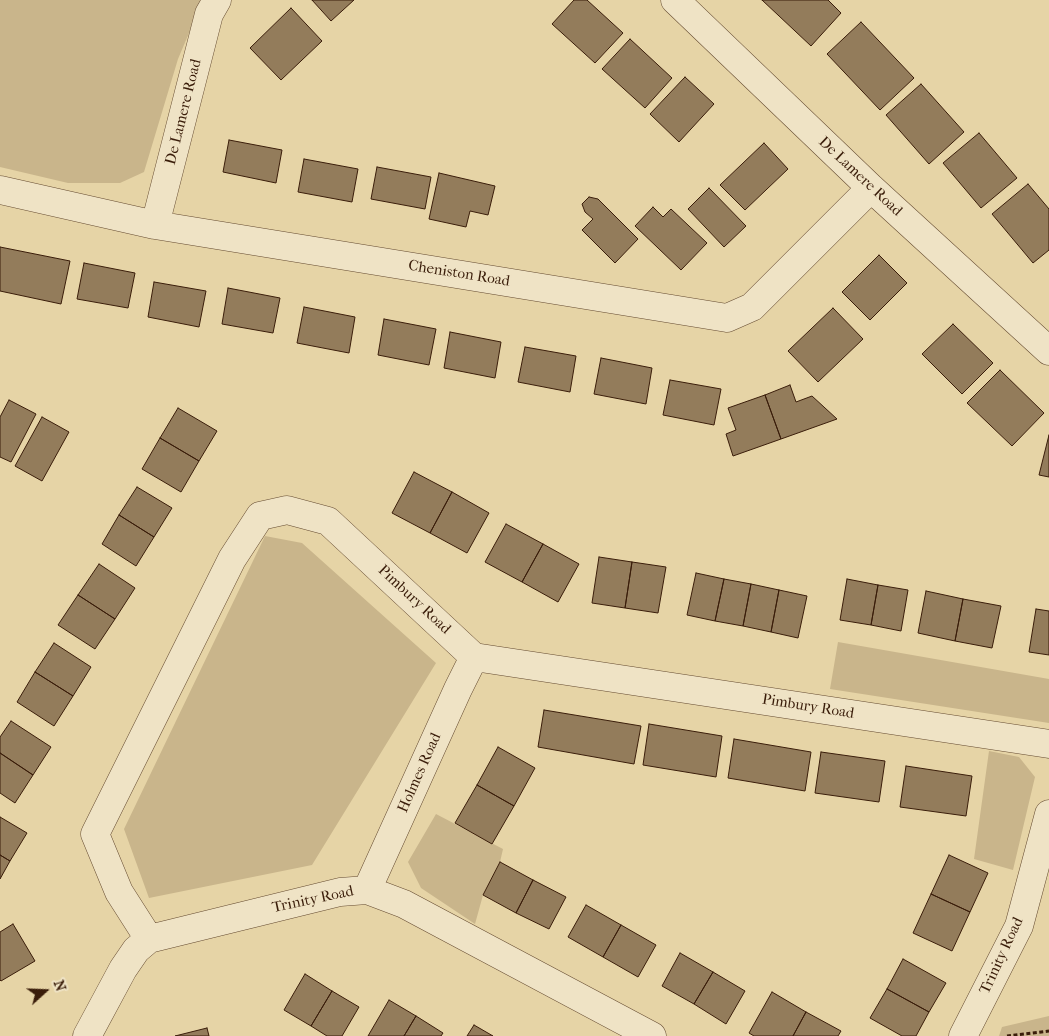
<!DOCTYPE html>
<html>
<head>
<meta charset="utf-8">
<style>
	body { margin:0 }
	#map { position:relative; width:1049px; height:1036px; overflow:hidden; background:#e6d4a6; font-family:"IM FELL French Canon",serif }
	canvas { display:block }
	.north { position:absolute; left:20px; top:966px; width:50px; height:50px; -webkit-text-stroke:4px #efe3c5; paint-order:stroke; rotate:70deg; font-size:14px; font-weight:700; line-height:20px; text-align:center; color:#3a1d0a }
	.north::after { content:''; display:block; margin:auto; width:18px; height:22px; background:#3a1d0a; clip-path:polygon(50% 0,100% 100%,50% 72%,0 100%) }
</style>
</head>
<body>
<div id="map">
<canvas width="1049" height="1036"></canvas>
<div class="north">N</div>
</div>
<script>
const g = document.querySelector('canvas').getContext('2d');
g.lineJoin = 'round';
function fill(path, color) { g.fillStyle = color; g.fill(path, 'evenodd'); }
const toPath = rows => new Path2D(rows.map(r => 'M' + r).join(''));
function strokePath(path, color, width, dash) { g.strokeStyle = color; g.lineWidth = width; g.lineCap = dash ? 'butt' : 'round'; g.setLineDash(dash || []); g.stroke(path); }
function drawText(font, color, halo, rows, align = 'center') {
  g.font = font + ' "IM FELL French Canon",serif'; g.lineWidth = 4; g.setLineDash([]); g.textBaseline = 'middle'; g.strokeStyle = halo; g.fillStyle = color; for (const [text, x, y, turn = 0] of rows) {
    g.save(); g.translate(x, y); g.rotate((+turn || 0) * Math.PI / 180); g.textAlign = isNaN(turn) ? turn : align; if (halo) g.strokeText(text, 0, 0); g.fillText(text, 0, 0); g.restore();
  }
}
const green = toPath([
	[0,0,203,0,178,59,144,172,120,183,68,183,0,167],
	[265,536,302,543,436,663,312,865,149,898,124,829],
	[838,642,1049,679,1049,723,830,689],
	[989,751,1019,757,1035,777,1013,870,974,859],
	[436,814,503,849,500,862,483,895,475,924,421,888,408,862],
	[1049,1016,1049,1036,999,1036,1002,1027]
]);
const building = toPath([
	[312,0,354,0,331,21,312,0],
	[574,0,587,0,623,33,595,63,552,24,574,0],
	[762,0,828,0,841,13,811,46,762,0],
	[291,8,322,41,281,80,250,48,291,8],
	[861,22,914,78,880,110,827,54,861,22],
	[630,39,672,78,645,108,602,69,630,39],
	[685,77,714,104,679,142,650,114,685,77],
	[921,84,964,132,929,164,886,115,921,84],
	[979,133,1017,178,981,208,943,163,979,133],
	[229,140,282,150,276,183,223,172,229,140],
	[764,143,788,169,745,210,720,185,764,143],
	[304,159,358,169,352,202,298,192,304,159],
	[377,167,431,177,425,209,371,199,377,167],
	[439,173,495,186,488,215,470,211,466,227,429,219,439,173],
	[1028,184,1049,209,1049,250,1033,263,992,214,1028,184],
	[709,188,746,226,724,247,688,209,709,188],
	[589,197,598,199,638,239,615,263,582,230,593,219,585,212,582,204,589,197],
	[653,207,663,217,671,209,707,243,681,270,635,226,653,207],
	[0,247,70,261,61,304,0,291,0,247],
	[879,255,907,283,870,320,842,292,879,255],
	[84,263,135,273,128,308,77,299,84,263],
	[154,282,206,291,199,327,148,317,154,282],
	[228,288,280,298,273,333,222,324,228,288],
	[304,307,355,317,349,353,297,343,304,307],
	[833,308,863,339,818,382,788,351,833,308],
	[384,319,436,329,429,365,378,355,384,319],
	[953,324,993,363,962,394,922,354,953,324],
	[450,332,501,342,495,378,444,368,450,332],
	[525,347,576,356,570,392,518,382,525,347],
	[601,358,652,368,646,404,594,394,601,358],
	[1000,370,1044,413,1012,446,967,403,1000,370],
	[670,380,721,389,714,425,663,415,670,380],
	[790,385,796,402,812,396,837,419,781,439,765,395,790,385],
	[765,395,781,439,733,456,726,434,736,430,728,408,765,395],
	[9,400,36,414,11,462,0,457,0,417,9,400],
	[178,408,217,431,199,461,160,438,178,408],
	[42,417,69,432,42,481,15,466,42,417],
	[1049,435,1049,477,1039,475,1049,435],
	[160,438,199,461,181,492,142,469,160,438],
	[414,472,452,492,430,533,392,513,414,472],
	[137,487,172,508,154,537,119,515,137,487],
	[452,492,489,513,467,553,430,533,452,492],
	[119,515,154,537,136,566,102,544,119,515],
	[506,524,543,544,522,582,485,562,506,524],
	[543,544,579,564,558,602,522,582,543,544],
	[599,557,632,562,625,608,592,603,599,557],
	[632,562,666,567,658,613,625,608,632,562],
	[99,564,135,588,115,619,78,595,99,564],
	[696,573,724,579,715,621,687,615,696,573],
	[724,579,751,584,743,626,715,621,724,579],
	[847,579,878,585,871,625,840,620,847,579],
	[751,584,779,590,771,632,743,626,751,584],
	[878,585,908,590,901,631,871,625,878,585],
	[779,590,807,596,798,638,771,632,779,590],
	[926,591,963,599,955,641,918,633,926,591],
	[78,595,115,619,95,649,58,625,78,595],
	[963,599,1001,606,992,648,955,641,963,599],
	[1036,609,1049,611,1049,655,1029,652,1036,609],
	[54,643,91,667,73,696,35,672,54,643],
	[35,672,73,696,54,726,17,702,35,672],
	[544,710,641,726,634,764,538,747,544,710],
	[11,721,51,747,33,775,0,753,0,737,11,721],
	[649,724,722,736,716,777,643,765,649,724],
	[734,739,811,752,805,791,728,778,734,739],
	[498,747,535,768,514,806,477,785,498,747],
	[821,752,885,761,879,802,815,793,821,752],
	[0,753,33,775,15,803,0,793,0,753],
	[906,766,972,776,966,816,900,807,906,766],
	[477,785,514,806,492,844,455,823,477,785],
	[0,817,27,833,10,861,0,855,0,817],
	[0,855,10,861,0,879,0,855],
	[949,855,988,873,970,912,931,894,949,855],
	[500,862,533,880,516,913,483,895,500,862],
	[533,880,566,897,549,929,516,913,533,880],
	[931,894,970,912,952,951,913,933,931,894],
	[586,905,621,925,603,957,568,937,586,905],
	[13,924,35,961,1,981,0,980,0,932,13,924],
	[621,925,656,945,638,977,603,957,621,925],
	[680,953,713,972,694,1004,662,986,680,953],
	[903,959,946,983,929,1012,887,989,903,959],
	[713,972,745,991,726,1024,694,1004,713,972],
	[305,974,332,991,311,1026,284,1010,305,974],
	[887,989,929,1012,916,1036,902,1036,870,1018,887,989],
	[332,991,359,1007,342,1036,327,1036,311,1026,332,991],
	[772,992,806,1012,793,1036,754,1036,749,1033,772,992],
	[389,1000,416,1016,404,1036,368,1036,389,1000],
	[806,1012,841,1031,838,1036,793,1036,806,1012],
	[416,1016,443,1033,441,1036,404,1036,416,1016],
	[474,1025,493,1036,467,1036,474,1025],
	[207,1028,209,1036,175,1036,207,1028]
]);
const path = toPath([
	[1007,1036,1049,1031]
]);
const street = toPath([
	[675,0,871,188,1049,351],
	[0,190,155,225,727,318,752,307,871,188],
	[155,225,209,14,217,0],
	[367,890,458,689,474,657],
	[149,939,119,892,95,834,232,559,260,516,287,510,328,521,474,657,1049,744],
	[87,1036,123,969,136,950,149,939,340,892,367,890,404,904,652,1036],
	[963,1036,1019,926,1049,814]
]);
const streetNames = [
	["De Lamere Road",184,112,-76],
	["De Lamere Road",860,177,43],
	["Cheniston Road",459,274,9],
	["Pimbury Road",414,600,43],
	["Pimbury Road",808,707,9],
	["Holmes Road",420,773,-66],
	["Trinity Road",313,900,-12],
	["Trinity Road",1002,956,-65]
];
fill(green, '#c9b58b');
fill(building, '#937c5b');
strokePath(building, '#3a1d0a', 1);
strokePath(street, '#654b31', 29);
strokePath(path, '#3a1d0a', 3, [4, 2.5]);
strokePath(street, '#efe3c5', 28);
drawText('15px', '#3a1d0a', '#efe3c5', streetNames);
</script>
</body>
</html>
